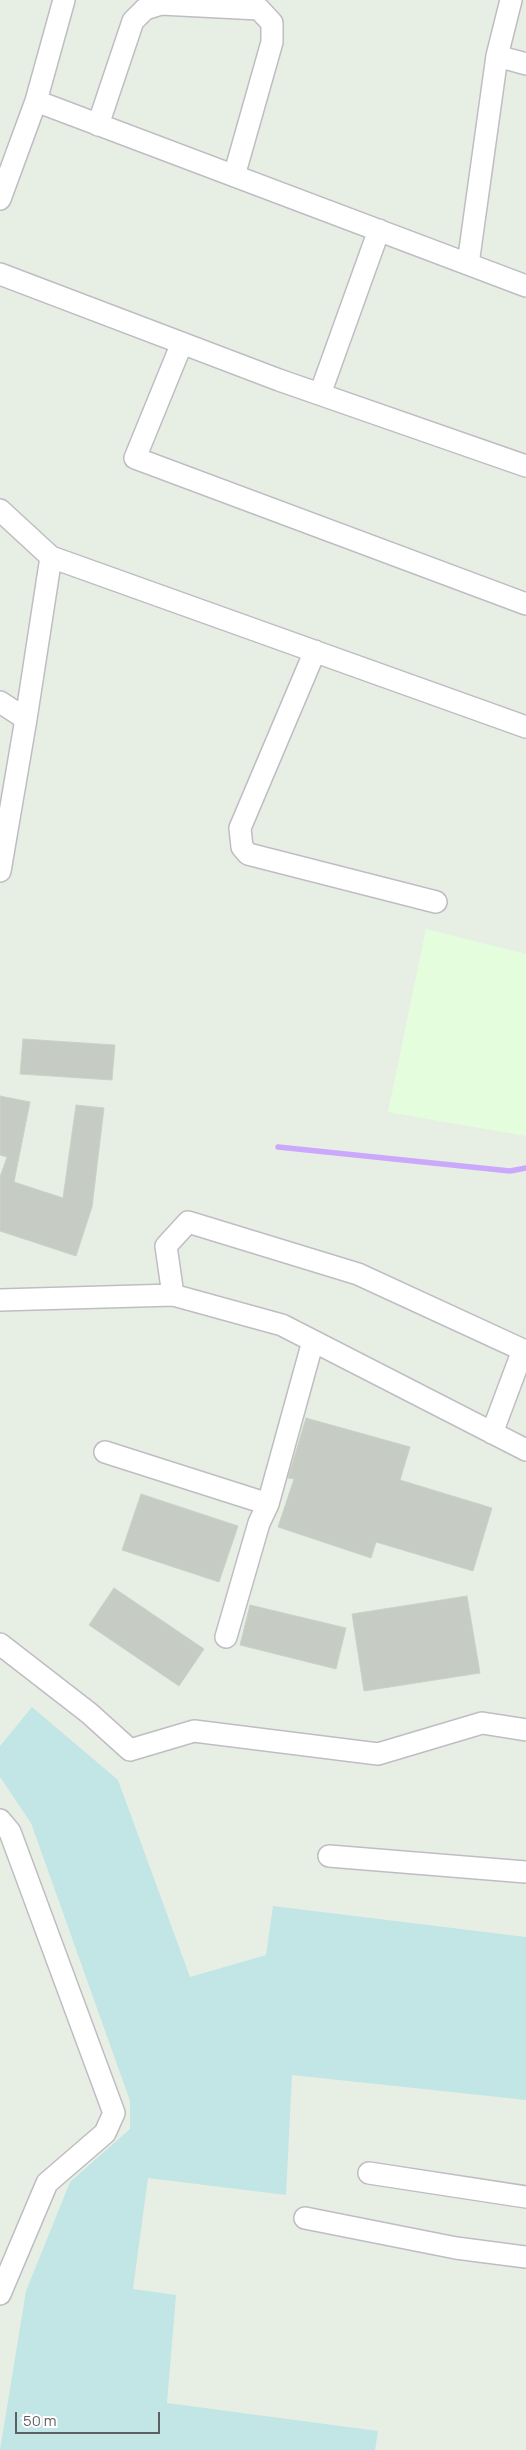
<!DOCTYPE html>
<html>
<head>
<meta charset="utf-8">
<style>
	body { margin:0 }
	#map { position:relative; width:526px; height:2450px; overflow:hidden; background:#e7efe5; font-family:Manrope,sans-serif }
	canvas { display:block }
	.scale { position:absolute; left:15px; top:2412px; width:145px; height:22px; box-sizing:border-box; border:2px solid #615d65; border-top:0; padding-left:6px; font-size:15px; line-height:18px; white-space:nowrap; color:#615d65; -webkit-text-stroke:4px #fff; paint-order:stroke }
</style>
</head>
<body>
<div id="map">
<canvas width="526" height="2450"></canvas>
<div class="scale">50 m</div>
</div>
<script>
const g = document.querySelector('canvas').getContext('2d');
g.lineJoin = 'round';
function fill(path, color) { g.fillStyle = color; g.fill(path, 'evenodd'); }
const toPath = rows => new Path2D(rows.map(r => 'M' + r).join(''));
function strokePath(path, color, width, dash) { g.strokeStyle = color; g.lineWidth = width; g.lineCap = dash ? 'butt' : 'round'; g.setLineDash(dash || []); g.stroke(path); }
const commercial = toPath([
	[426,929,526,954,526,1136,388,1112]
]);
const green = toPath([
	[32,1707,118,1780,190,1977,266,1955,273,1906,526,1937,526,2100,292,2075,286,2195,148,2178,133,2289,176,2295,167,2403,378,2431,375,2450,0,2450,26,2291,70,2182,130,2129,130,2101,31,1823,0,1777,0,1746]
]);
const stream = toPath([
	[278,1147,510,1171,526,1168]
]);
const building = toPath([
	[23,1039,115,1045,112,1080,20,1074,23,1039],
	[0,1096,30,1102,14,1182,63,1198,76,1105,104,1108,92,1207,76,1256,0,1231,0,1177,7,1157,0,1155,0,1096],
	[306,1418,410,1447,400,1480,492,1508,473,1571,376,1542,371,1558,278,1527,294,1479,288,1478,306,1418],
	[141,1494,238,1526,219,1582,122,1550,141,1494],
	[114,1588,204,1649,179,1686,89,1625,114,1588],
	[467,1596,480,1673,364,1691,352,1614,467,1596],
	[250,1605,346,1628,336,1669,240,1645,250,1605]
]);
const street = toPath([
	[64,0,36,101,526,286],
	[497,56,526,64],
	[98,125,133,21,145,9,161,4,259,9,272,23,272,42,234,176],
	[0,199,36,101],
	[468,264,497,56,511,0],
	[0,274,279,380,526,466],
	[182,343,135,458,526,604],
	[320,394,379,230],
	[0,510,51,557,526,727],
	[315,651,240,828,242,847,248,854,436,902],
	[0,702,26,719,0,871],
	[26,719,51,557],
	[173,1295,166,1246,188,1222,358,1274,523,1350,492,1433],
	[0,1300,173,1295,282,1325,526,1450],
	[105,1452,268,1504],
	[226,1637,259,1523,268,1504,313,1341],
	[0,1644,89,1713,130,1750,194,1731,378,1754,482,1723,526,1730],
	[0,1820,10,1832,114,2113,105,2133,47,2183,0,2294],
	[329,1856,526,1872],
	[369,2173,526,2197],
	[305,2218,456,2248,526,2257]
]);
fill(commercial, '#e4fddc');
fill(green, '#c2e5e5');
strokePath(stream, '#cca8fc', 5.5);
fill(building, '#c6ccc3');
strokePath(building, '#c8d3c3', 1);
strokePath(street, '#c0bcc3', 24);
strokePath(street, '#fff', 21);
</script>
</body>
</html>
